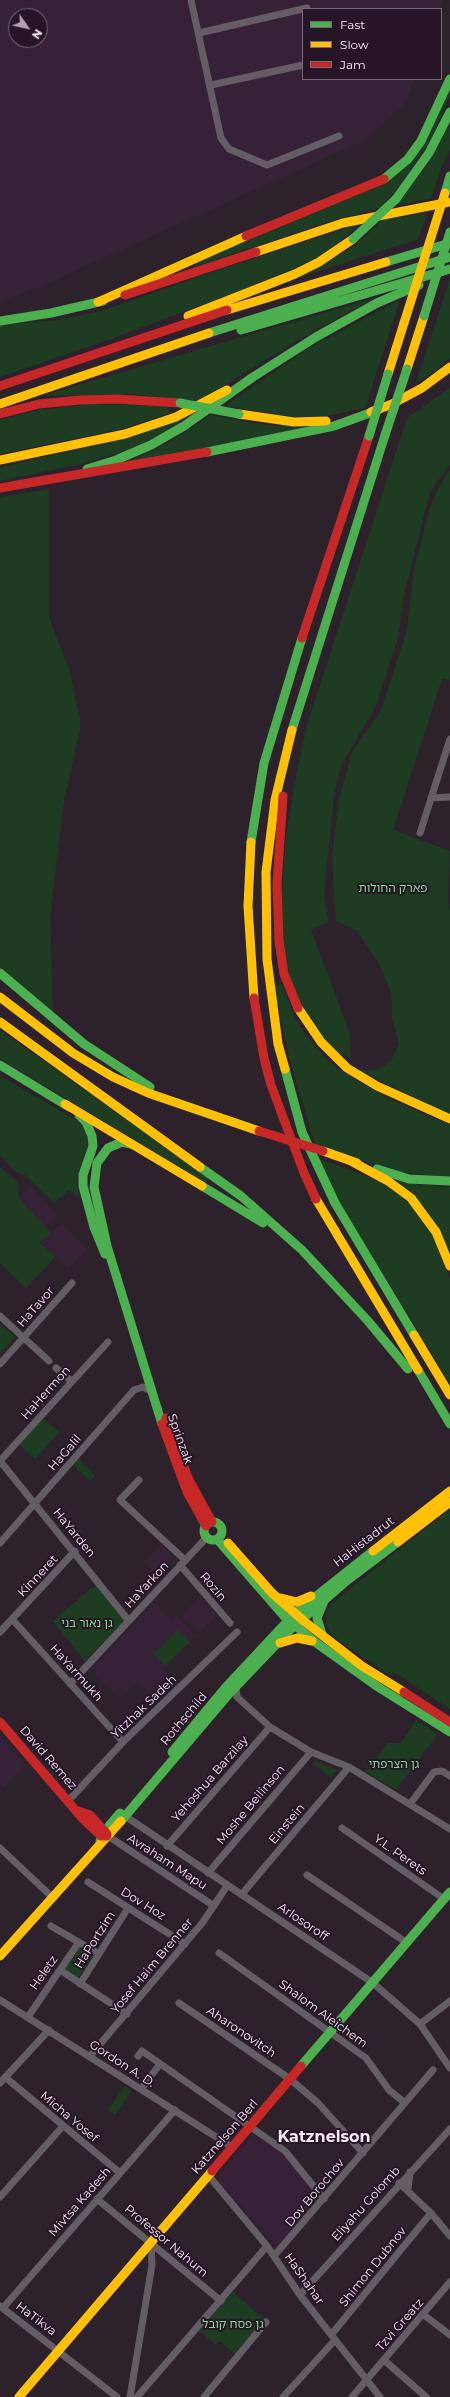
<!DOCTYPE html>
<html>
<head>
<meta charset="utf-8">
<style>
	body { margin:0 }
	#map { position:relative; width:450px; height:2397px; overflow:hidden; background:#2d222c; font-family:Montserrat,sans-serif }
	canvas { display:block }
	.legend { position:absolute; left:302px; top:8px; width:140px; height:72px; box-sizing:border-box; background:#261526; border:1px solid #796a79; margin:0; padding:5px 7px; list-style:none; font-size:12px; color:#f6e9f5 }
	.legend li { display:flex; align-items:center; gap:8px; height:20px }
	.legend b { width:20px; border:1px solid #796a79 }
	.north { position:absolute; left:8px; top:8px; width:40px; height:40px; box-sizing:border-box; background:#261526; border:1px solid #796a79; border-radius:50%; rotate:124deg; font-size:11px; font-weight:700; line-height:16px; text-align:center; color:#f6e9f5 }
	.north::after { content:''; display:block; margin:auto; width:14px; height:18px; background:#b0a3af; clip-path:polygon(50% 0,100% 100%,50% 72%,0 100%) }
</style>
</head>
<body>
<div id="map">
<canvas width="450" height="2397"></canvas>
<ul class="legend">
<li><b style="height:5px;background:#4caf50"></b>Fast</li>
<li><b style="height:5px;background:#ffc107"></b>Slow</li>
<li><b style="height:5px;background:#c62828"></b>Jam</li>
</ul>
<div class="north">N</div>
</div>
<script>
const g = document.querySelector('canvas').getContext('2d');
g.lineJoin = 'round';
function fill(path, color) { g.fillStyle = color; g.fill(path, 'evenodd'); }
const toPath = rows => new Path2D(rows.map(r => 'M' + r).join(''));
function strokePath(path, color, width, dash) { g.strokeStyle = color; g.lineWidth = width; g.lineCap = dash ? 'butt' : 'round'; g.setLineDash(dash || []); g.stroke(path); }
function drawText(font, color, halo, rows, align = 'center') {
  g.font = font + ' Montserrat,"Noto Sans Hebrew",sans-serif'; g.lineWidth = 4; g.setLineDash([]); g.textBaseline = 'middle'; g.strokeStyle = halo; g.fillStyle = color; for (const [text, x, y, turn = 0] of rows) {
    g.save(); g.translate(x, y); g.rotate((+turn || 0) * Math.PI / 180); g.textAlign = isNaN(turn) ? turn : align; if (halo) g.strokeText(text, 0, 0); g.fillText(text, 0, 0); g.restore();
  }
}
const built = toPath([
	[0,0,442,0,439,9,303,9,303,79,414,79,407,101,363,141,37,288,0,301],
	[16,16,40,16,40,40,16,40],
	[31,1186,57,1216,45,1227,18,1197],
	[62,1224,87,1249,69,1267,39,1242],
	[161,1545,177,1561,160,1578,144,1562],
	[199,1596,216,1616,199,1632,183,1616],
	[154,1603,172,1621,177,1617,196,1635,164,1669,179,1684,159,1702,137,1680,121,1698,91,1670],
	[0,1736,26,1765,4,1787,0,1783],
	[253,2134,282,2153,321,2199,277,2248,217,2178]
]);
const green = toPath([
	[450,91,450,96,429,144,395,192,379,208,324,223,197,266,195,262,385,184],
	[450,123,450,151,443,163,431,198,395,206,429,163],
	[427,213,418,239,298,278,356,245,382,220],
	[360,224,325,254,268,280,111,339,0,377,0,325,57,320,105,310,203,275],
	[450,279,450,358,434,372,416,383],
	[375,298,296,341,200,401,130,394,41,396],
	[400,300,365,408,326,416,294,417,225,406,309,348],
	[450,388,450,464,430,492,404,595,398,638,375,708,341,766,334,796,326,871,324,892,328,922,311,930,350,1034,351,1058,336,1051,318,1033,301,1005,290,979,283,951,281,908,286,835,298,765,308,722,407,418],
	[92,404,168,406,171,413,122,429,0,454,0,420,39,410],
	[211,415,267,425,305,427,119,466,168,443],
	[177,420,180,425,136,447,119,453,81,464,0,481,0,467,124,439],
	[450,469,450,680,442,679,393,830,450,851,448,902,450,911,450,1115,360,1071,378,1069,390,1062,399,1045,392,1017,391,992,378,962,357,931,336,921,332,859,339,800,352,752,381,711,407,630,413,574,429,511,436,493],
	[49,489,49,618,69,669,81,724,64,801,50,917,53,1013,0,967,0,497],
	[282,984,295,1018,304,1032,326,1059,346,1074,388,1098,450,1125,450,1177,396,1172,315,1145,289,1057,274,985],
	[0,1030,209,1178,206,1183,0,1059],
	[0,1076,75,1119,82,1126,87,1134,88,1144,77,1181,79,1198,69,1190,54,1203,27,1176,16,1172,0,1155],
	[317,1158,377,1180,399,1194,427,1221,450,1279,450,1384,340,1203],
	[0,1167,17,1182,18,1197,51,1233,39,1243,56,1256,26,1288,0,1263],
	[395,1179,419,1185,450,1187,450,1253],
	[0,1324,15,1337,0,1354],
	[43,1418,59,1432,35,1459,19,1445],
	[79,1459,95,1476,90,1481,74,1466],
	[450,1509,450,1709,394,1672,391,1676,332,1636,326,1624,326,1614,330,1606,341,1596],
	[96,1584,124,1621,85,1661,53,1621],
	[178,1630,190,1642,165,1666,153,1654],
	[416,1720,438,1734,396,1790,365,1772,388,1743,401,1743],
	[315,1761,337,1770,331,1778,314,1764],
	[80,1947,93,1956,78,1978,65,1969],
	[125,2086,132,2091,115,2115,108,2110],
	[233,2292,265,2320,234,2354,220,2341,216,2345,199,2330]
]);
const street = toPath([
	[191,0,221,138,229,149,267,165,339,136],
	[199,33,307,8],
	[211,85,303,65],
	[431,798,450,797],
	[420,833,450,739],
	[0,1316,49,1361],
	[0,1364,72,1283],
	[56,1368,71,1381],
	[0,1461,129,1621],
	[0,1461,108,1342],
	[139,1480,120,1500,185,1560],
	[0,1543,134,1390,143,1387,151,1391],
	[180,1565,230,1623],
	[12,1619,123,1742],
	[0,1632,75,1551],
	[70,1684,207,1537],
	[236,1686,237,1697,270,1727,311,1752,349,1767,450,1829],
	[69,1800,123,1742,237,1632],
	[410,1804,434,1772,442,1771,450,1776],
	[125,1816,373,1983,420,2024,450,2068],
	[342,1828,444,1899],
	[108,1836,214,1906],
	[167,1846,270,1727],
	[0,1848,52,1897],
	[208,1873,311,1752],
	[307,1875,407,1943],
	[88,1882,185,1944],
	[242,1894,349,1767],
	[51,1926,99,1954],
	[219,1953,366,2058,389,2090,405,2103],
	[60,1970,127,2014],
	[80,1984,128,1908],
	[0,2000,232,2147],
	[179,2003,290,2079,318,2103,363,2153],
	[28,2017,79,1942],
	[420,2024,450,2001],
	[90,2056,203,1922,227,1886],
	[138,2056,142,2051,285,2151,324,2199],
	[5,2077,120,2173],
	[0,2083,49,2030],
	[141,2089,160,2064],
	[208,2175,267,2246,300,2295,380,2397],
	[399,2183,431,2213,450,2236],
	[408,2190,410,2172],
	[0,2197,63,2126],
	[97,2199,221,2301],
	[274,2256,433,2070],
	[300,2295,450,2129],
	[0,2306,117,2397],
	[3,2308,175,2110],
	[424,2315,450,2335],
	[331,2335,431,2213],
	[384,2360,426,2397],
	[130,2397,152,2265,151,2242],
	[137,2397,267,2246],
	[204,2397,266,2322],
	[283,2397,335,2340],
	[352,2397,450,2282]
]);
const fast = toPath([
	[384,179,408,159,421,141,450,79],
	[445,193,450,176],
	[396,199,429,153,450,112],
	[386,262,450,243],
	[0,321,51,313,103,301],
	[241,330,450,269],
	[209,333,450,257],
	[207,452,334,426,378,410],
	[87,469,116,460,151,445,184,426,253,377,316,337,377,303,419,285],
	[292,730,385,435],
	[251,842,264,763,302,638],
	[0,973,84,1044,150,1087],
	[0,1065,69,1107],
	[285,1069,302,1132,335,1203,414,1335],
	[79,1115,86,1122,92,1136,93,1146,83,1175,83,1186,94,1227,105,1254],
	[200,1167,241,1196,302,1250,368,1321,408,1369],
	[377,1169,409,1179,450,1181],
	[202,1186,263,1223],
	[107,1246,162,1424],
	[107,1246,94,1187,97,1163,108,1148,122,1142,131,1144],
	[418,1370,450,1424],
	'204 1531a9 9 0 1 1 18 0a9 9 0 1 1-18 0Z',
	[217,1539,284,1616,315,1642,378,1687,450,1732],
	[322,1634,317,1618,324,1601],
	[172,1752,225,1688,295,1613,373,1551],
	[121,1821,228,1695,291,1629,344,1583,398,1542],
	[100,1842,103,1833,120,1813],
	[301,2066,450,1892]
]);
const slow = toPath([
	[256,252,343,223,450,202],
	[98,302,246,236],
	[227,310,386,262],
	[188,316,295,274,319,262,353,239],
	[407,369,424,316],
	[388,374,404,323],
	[0,404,209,333],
	[371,412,392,404,422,388,450,367],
	[239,414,294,422,326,421],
	[0,460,125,434,176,417,227,390],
	[251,842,248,906,254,998],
	[0,997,73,1053,113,1077,148,1093,259,1131],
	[298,1008,321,1042,347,1068,377,1086,450,1119],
	[0,1022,200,1167],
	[285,1069,278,1044,267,959,266,872,275,800,292,730],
	[65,1104,202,1186],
	[323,1151,357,1163],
	[351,1161,388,1181,411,1198,436,1232,450,1266],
	[316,1199,418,1370],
	[414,1335,450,1395],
	[398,1542,450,1502],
	[228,1543,272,1593,305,1622,362,1666,404,1692],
	[373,1551,450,1491],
	[281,1598,297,1602,311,1596],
	[280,1643,297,1638,312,1641],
	[0,1956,121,1821],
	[19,2397,212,2171]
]);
const jam = toPath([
	[246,236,384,179],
	[125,295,256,252],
	[0,386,227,310],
	[0,414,39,404,80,400,116,399,180,403],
	[17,485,207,452],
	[0,488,22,484],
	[302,638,369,436],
	[283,796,277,884,279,941,284,974,298,1008],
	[254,998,264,1058,271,1085,304,1173,316,1199],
	[166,1418,188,1478,212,1522],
	[162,1424,187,1492,206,1526],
	[404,1692,450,1722],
	[0,1722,83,1819,101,1836,107,1836],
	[78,1811,90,1815,107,1834],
	[212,2171,301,2066]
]);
const fastBridge = toPath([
	[353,239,396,199],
	[424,316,450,232],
	[180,403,239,414],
	[385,435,407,369],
	[369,436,388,374]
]);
const slowBridge = toPath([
	[404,323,445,193]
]);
const jamBridge = toPath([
	[259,1131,323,1151]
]);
const parkNames = [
	["פארק החולות",393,888],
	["גן נאור בני",87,1623],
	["גן הצרפתי",394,1764],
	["גן פסח קובל",233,2324]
];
const streetNames = [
	["HaTavor",36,1307,-49],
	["HaHermon",46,1393,-48],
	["Sprinzak",180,1439,70],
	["HaGalil",65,1453,-49],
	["HaYarden",74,1533,51],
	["HaHistadrut",364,1542,-38],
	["Kinneret",38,1576,-47],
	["HaYarkon",147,1585,-47],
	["Rozin",213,1587,50],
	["HaYarmukh",76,1673,48],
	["Yitzhak Sadeh",144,1707,-44],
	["Rothschild",184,1719,-50],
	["David Remez",48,1758,49],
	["Yehoshua Barzilay",210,1779,-49],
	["Moshe Beilinson",251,1805,-50],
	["Einstein",287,1824,-50],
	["Y.L. Perets",400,1855,35],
	["Avraham Mapu",167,1862,33],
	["Dov Hoz",143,1904,32],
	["Arlosoroff",303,1922,34],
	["HaPortzim",95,1940,-58],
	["Yosef Haim Brenner",152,1966,-50],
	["Heletz",44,1973,-55],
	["Shalom Aleichem",323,2014,36],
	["Aharonovitch",241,2032,34],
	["Gordon A. D.",122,2064,33],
	["Micha Yosef",69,2117,40],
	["Katznelson Berl",225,2137,-49],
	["Dov Borochov",315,2193,-50],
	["Mivtsa Kadesh",80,2202,-49],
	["Eliyahu Golomb",366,2204,-48],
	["Professor Nahum",166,2241,40],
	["Shimon Dubnov",373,2267,-51],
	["HaShahar",304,2279,55],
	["HaTikva",36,2319,37],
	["Tzvi Greatz",400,2325,-49]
];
const districtNames = [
	["Katznelson",324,2137]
];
fill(built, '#372136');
fill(green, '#1d3c22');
strokePath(street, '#645d66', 7);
strokePath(fast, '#4caf50', 9);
strokePath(slow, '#ffc107', 9);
strokePath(jam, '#c62828', 9);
strokePath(fastBridge, '#4caf50', 9);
strokePath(slowBridge, '#ffc107', 9);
strokePath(jamBridge, '#c62828', 9);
drawText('12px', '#7fd98c', '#261526', parkNames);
drawText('12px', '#f6e9f5', '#261526', streetNames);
drawText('bold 16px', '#f6e9f5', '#261526', districtNames);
</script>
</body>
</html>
